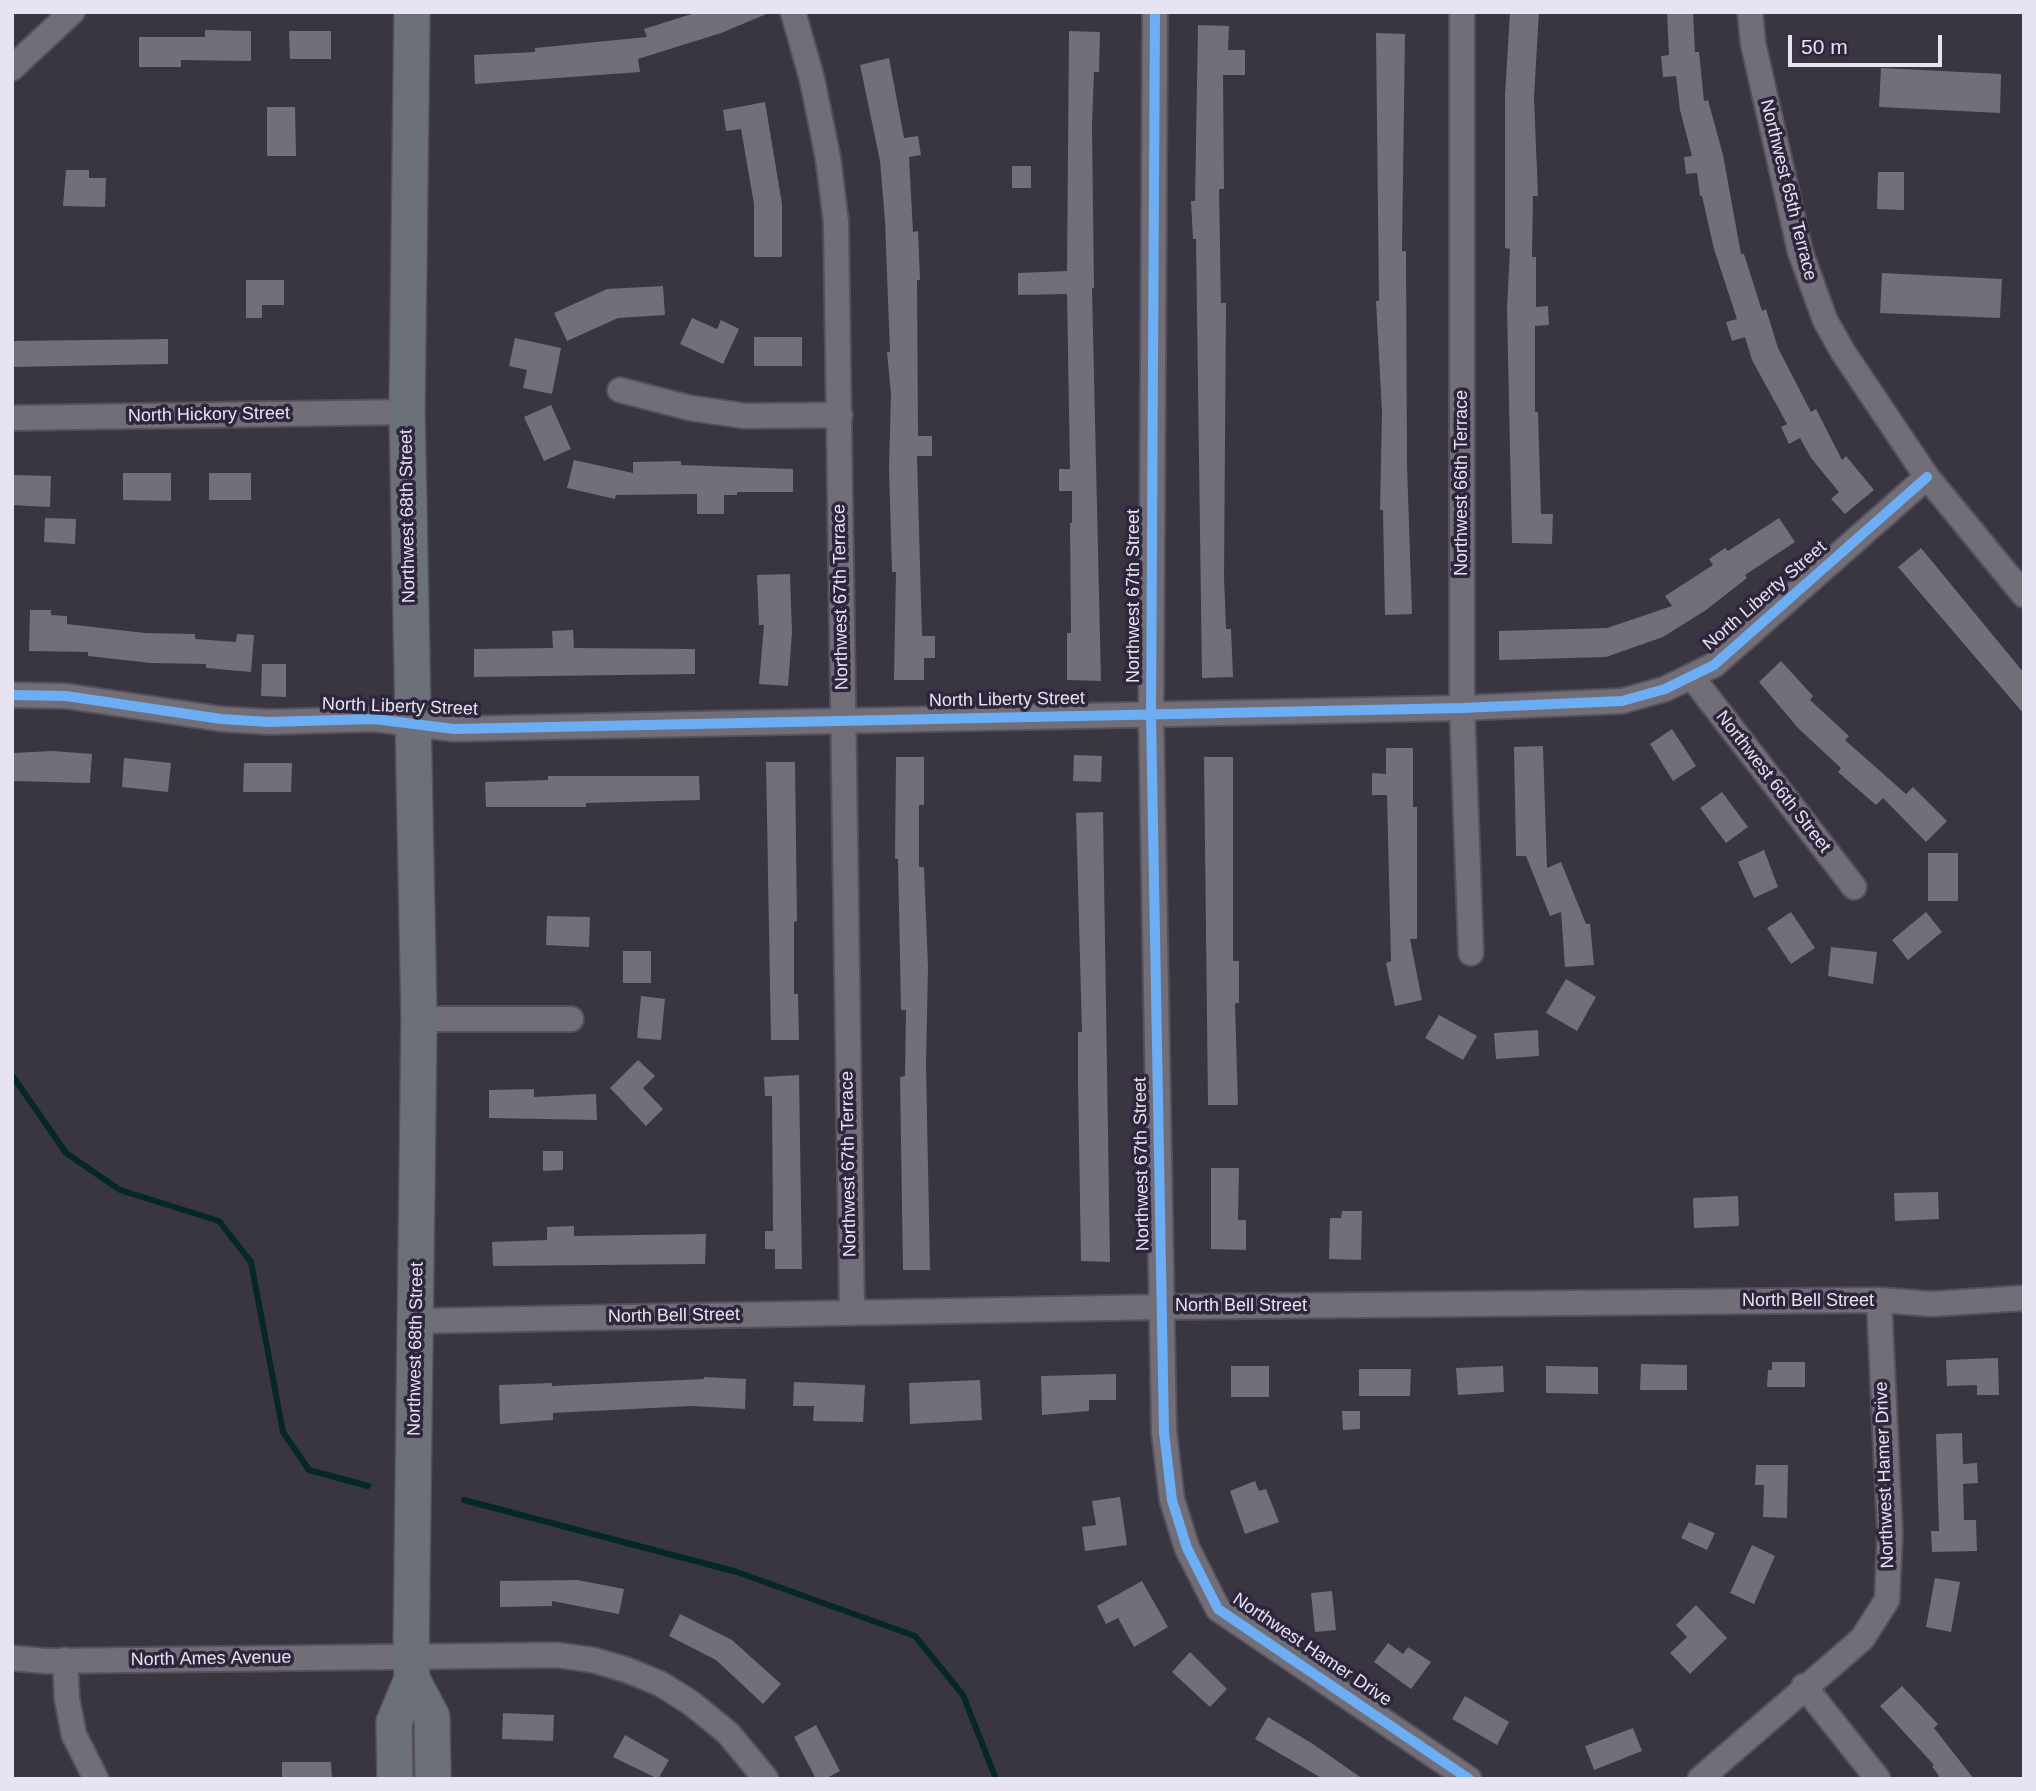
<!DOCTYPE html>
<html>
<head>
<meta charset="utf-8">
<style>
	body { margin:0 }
	#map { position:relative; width:2036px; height:1791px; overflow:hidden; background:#393541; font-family:Arial,sans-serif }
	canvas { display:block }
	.frame { position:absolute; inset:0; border:14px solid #e8e3f2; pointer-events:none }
	.scale { position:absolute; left:1788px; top:35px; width:154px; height:32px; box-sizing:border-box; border:4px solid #e8e3f2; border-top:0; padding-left:9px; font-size:21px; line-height:24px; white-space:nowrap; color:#e8e3f2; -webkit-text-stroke:5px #2e263c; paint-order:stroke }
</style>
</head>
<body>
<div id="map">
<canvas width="2036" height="1791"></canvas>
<div class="frame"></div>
<div class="scale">50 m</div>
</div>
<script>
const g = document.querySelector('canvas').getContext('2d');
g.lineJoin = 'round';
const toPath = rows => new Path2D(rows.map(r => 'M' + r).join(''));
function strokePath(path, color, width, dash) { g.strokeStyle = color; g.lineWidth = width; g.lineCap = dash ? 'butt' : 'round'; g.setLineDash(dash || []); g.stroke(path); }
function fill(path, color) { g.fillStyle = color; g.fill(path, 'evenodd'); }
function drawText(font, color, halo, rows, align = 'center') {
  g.font = font + ' Arial,sans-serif'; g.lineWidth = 7; g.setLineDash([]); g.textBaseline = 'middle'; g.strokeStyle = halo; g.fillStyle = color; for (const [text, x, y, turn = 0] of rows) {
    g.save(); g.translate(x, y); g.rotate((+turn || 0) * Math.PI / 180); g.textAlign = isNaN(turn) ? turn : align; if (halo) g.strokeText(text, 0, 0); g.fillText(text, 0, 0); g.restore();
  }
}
const stream = toPath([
	[12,1075,66,1153,120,1190,219,1221,251,1262,283,1432,309,1470,368,1486],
	[464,1500,737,1572,915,1636,963,1695,996,1779]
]);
const building = toPath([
	[698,12,769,13,721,33,638,59,640,72,475,84,474,55,535,52,535,48,647,37,644,29],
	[1510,12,1539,12,1534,97,1538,196,1533,196,1532,257,1536,257,1536,307,1548,306,1549,325,1535,326,1535,412,1538,412,1541,514,1553,514,1552,544,1512,543,1507,308,1510,249,1505,248,1505,96],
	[1667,12,1693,12,1695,52,1699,52,1704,101,1708,100,1723,155,1741,254,1744,254,1762,311,1766,309,1778,348,1811,412,1816,409,1842,460,1846,456,1874,490,1845,514,1831,499,1839,492,1811,458,1800,438,1789,444,1781,427,1787,424,1752,360,1745,337,1732,341,1726,322,1737,319,1714,249,1702,196,1700,196,1697,173,1686,174,1684,157,1692,156,1680,110,1676,76,1663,77,1661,56,1669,55],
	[1198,25,1229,26,1228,50,1245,50,1245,75,1223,75,1224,189,1219,189,1221,303,1226,303,1224,577,1226,629,1231,629,1233,677,1202,678,1196,239,1193,239,1191,201,1195,201],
	[205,30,251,31,251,61,181,60,181,67,139,67,139,37,205,37],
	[289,31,331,31,331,59,290,59],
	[1069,31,1100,32,1099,72,1094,72,1092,125,1094,288,1092,288,1101,681,1067,680,1067,633,1071,633,1070,523,1072,523,1072,491,1059,491,1059,469,1070,469,1067,294,1018,295,1018,273,1067,271],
	[1376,33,1405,34,1402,251,1406,251,1407,465,1412,614,1385,615,1383,510,1380,510,1382,412,1376,301,1379,301],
	[889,58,904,138,918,136,921,155,909,157,913,232,918,231,920,280,917,280,918,436,932,436,932,456,917,456,922,636,935,636,935,658,924,658,924,680,894,680,896,572,892,572,889,468,891,394,887,352,890,352,885,220,880,161,860,65],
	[1881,68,2001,74,2000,113,1879,107],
	[765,102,782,204,782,257,754,257,754,204,741,129,726,131,723,110],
	[267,107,295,107,296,156,267,156],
	[1012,166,1031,166,1031,188,1012,188],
	[66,170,89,170,89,178,106,178,105,207,63,206],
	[1878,172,1904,172,1904,210,1877,209],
	[1882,273,2002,279,2000,318,1880,313],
	[246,280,284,280,284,305,262,305,262,318,246,318],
	[663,286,665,315,618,318,567,341,554,313,607,289],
	[692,318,717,329,721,320,739,329,723,364,680,344],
	[754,337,802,337,802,366,754,366],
	[515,338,561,348,552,394,523,388,527,370,509,366],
	[168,339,168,364,12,367,12,341],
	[551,405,571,449,544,461,524,417],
	[574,460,633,473,633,462,681,461,681,465,793,469,793,492,737,492,737,495,724,495,724,514,697,514,697,494,616,495,615,499,567,488],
	[123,473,171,473,171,501,123,500],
	[209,473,251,473,251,500,209,500],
	[12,475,51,476,50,507,12,505],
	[45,518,76,519,75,544,44,542],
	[1779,518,1795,542,1745,575,1747,578,1706,610,1663,637,1606,657,1499,660,1499,631,1607,628,1672,606,1665,596,1713,565,1709,559,1725,548,1728,551],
	[1921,548,2024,673,2024,714,1898,567],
	[790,574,792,633,788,686,759,684,764,625,759,625,757,575],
	[30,610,51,610,51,615,67,616,67,624,145,633,195,634,195,639,236,642,237,634,254,635,251,672,206,668,206,664,151,663,88,656,88,652,29,651],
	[573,630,574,648,695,649,695,674,474,677,474,649,553,648,552,631],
	[1781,661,1813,696,1810,700,1849,736,1845,740,1906,794,1913,787,1947,821,1926,842,1883,798,1876,805,1838,772,1841,768,1798,728,1759,682],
	[262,664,286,664,286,697,261,696],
	[1672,729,1696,766,1673,781,1650,744],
	[1543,746,1547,868,1561,862,1586,924,1590,924,1594,965,1565,967,1561,912,1550,916,1526,856,1516,856,1514,747],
	[1386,748,1413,748,1413,807,1417,807,1417,939,1410,939,1422,1000,1395,1006,1386,963,1391,961,1387,795,1372,795,1372,773,1386,774],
	[53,751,92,754,90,783,12,781,12,753],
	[1074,755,1102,756,1101,782,1073,781],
	[896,757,924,757,924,805,919,805,919,867,924,867,928,968,926,1064,930,1270,903,1270,900,1077,905,1076,906,1010,901,1010,898,859,895,859],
	[1204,757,1233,757,1233,961,1239,961,1239,1003,1235,1003,1238,1105,1208,1105],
	[124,758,171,763,168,792,122,787],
	[766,762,795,762,797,921,794,922,794,994,798,994,799,1040,771,1040],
	[244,763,292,763,291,792,243,792],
	[548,776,699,776,700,800,586,803,586,807,486,807,485,782,548,780],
	[1722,792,1748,827,1726,843,1700,808],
	[1103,812,1110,1262,1081,1261,1078,1081,1078,1032,1082,1032,1076,813],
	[1764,850,1778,887,1754,898,1738,862],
	[1928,853,1958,853,1958,901,1928,901],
	[1791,912,1815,948,1791,964,1767,928],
	[1926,912,1942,932,1908,960,1892,940],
	[547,916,590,917,589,947,546,945],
	[1831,947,1877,952,1873,984,1828,976],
	[623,951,651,951,651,983,623,983],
	[1566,979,1596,997,1577,1031,1546,1013],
	[641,996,665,999,661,1040,637,1038],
	[1439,1015,1477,1036,1463,1060,1425,1038],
	[1538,1030,1539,1056,1496,1059,1494,1033],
	[638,1060,655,1076,643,1088,663,1109,646,1126,610,1088],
	[799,1075,802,1269,775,1269,775,1249,765,1249,765,1231,773,1231,772,1096,765,1096,764,1077],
	[534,1089,534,1097,596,1094,597,1120,489,1118,489,1090],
	[543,1151,563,1151,563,1170,543,1171],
	[1211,1168,1239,1168,1238,1220,1246,1220,1246,1250,1211,1249],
	[1938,1192,1939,1219,1895,1221,1894,1193],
	[1738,1196,1739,1226,1694,1228,1693,1198],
	[1342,1211,1362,1211,1361,1260,1329,1259,1330,1218,1341,1218],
	[574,1226,574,1236,706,1234,705,1264,493,1266,492,1242,547,1240,547,1227],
	[1998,1358,1999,1395,1977,1395,1977,1385,1947,1386,1946,1360],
	[1772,1362,1805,1362,1805,1387,1767,1387,1768,1370,1772,1370],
	[1641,1364,1687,1365,1687,1390,1640,1390],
	[1231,1366,1269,1366,1269,1397,1231,1397],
	[1503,1366,1504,1392,1458,1395,1456,1368],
	[1546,1366,1598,1367,1598,1394,1546,1393],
	[1359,1369,1411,1369,1410,1396,1359,1396],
	[1116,1374,1116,1400,1089,1400,1089,1411,1042,1415,1041,1376],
	[704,1377,746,1379,745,1409,692,1406,553,1413,553,1420,500,1424,499,1385,552,1383,552,1386,704,1379],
	[980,1380,982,1420,910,1424,909,1383],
	[794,1382,865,1385,863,1422,813,1421,814,1406,793,1406],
	[1342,1411,1360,1411,1360,1429,1343,1430],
	[1962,1433,1963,1464,1977,1463,1978,1483,1963,1484,1964,1520,1976,1520,1977,1551,1932,1552,1931,1531,1939,1531,1936,1434],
	[1756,1465,1788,1465,1787,1518,1763,1517,1764,1485,1755,1485],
	[1255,1481,1259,1491,1266,1489,1279,1522,1245,1534,1230,1491],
	[1120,1497,1127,1545,1085,1551,1082,1527,1096,1525,1092,1501],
	[1689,1522,1715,1533,1707,1550,1681,1538],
	[1752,1545,1775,1556,1754,1604,1730,1593],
	[1935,1578,1960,1582,1951,1632,1926,1627],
	[577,1580,624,1589,619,1614,552,1601,552,1606,500,1607,500,1581],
	[1142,1581,1168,1627,1134,1647,1118,1618,1106,1624,1097,1606],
	[1332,1591,1336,1630,1315,1632,1311,1593],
	[1696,1605,1727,1638,1690,1674,1670,1653,1687,1637,1676,1625],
	[680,1614,732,1640,781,1684,763,1704,716,1660,669,1636],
	[1388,1643,1403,1654,1408,1647,1431,1662,1411,1689,1374,1662],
	[1190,1652,1227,1689,1210,1707,1172,1672],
	[1902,1686,1938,1724,1934,1728,1974,1779,1941,1779,1932,1766,1934,1765,1880,1706],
	[1465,1696,1509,1722,1497,1745,1452,1719],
	[503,1713,554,1715,553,1741,502,1739],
	[1268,1717,1313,1744,1363,1779,1323,1779,1255,1739],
	[816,1725,840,1771,825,1779,816,1779,794,1737],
	[1633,1728,1642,1751,1594,1770,1585,1746],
	[625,1735,669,1760,658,1779,613,1757],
	[282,1762,331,1762,332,1779,282,1779]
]);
const minor = toPath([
	[793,12,812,79,828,158,836,222,852,1313],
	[1155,12,1151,715,1164,1432,1172,1500,1187,1548,1218,1609,1469,1779],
	[1462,12,1462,708,1471,953],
	[1750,12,1753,43,1800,251,1825,320,1843,352,1927,477,2024,595],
	[12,68,72,12],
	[620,390,690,408,745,416,840,415],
	[12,418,407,412],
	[1692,677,1854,887],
	[12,695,66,696,221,719,269,722,374,719,454,729,1462,708,1622,701,1665,689,1714,665,1927,477],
	[419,1019,571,1019],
	[417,1321,1162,1307,1879,1300,1932,1304,2024,1298],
	[12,1658,46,1661,557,1655,593,1660,627,1670,661,1684,691,1703,728,1733,766,1779],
	[65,1660,67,1699,74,1735,96,1779],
	[1804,1686,1878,1779],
	[1700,1779,1862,1639,1887,1600,1890,1533,1879,1300]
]);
const secondary = toPath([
	[412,12,407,412,419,1019,411,1656,412,1679,432,1717,433,1779],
	[395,1779,394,1722,412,1679]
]);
const cycleway = toPath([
	[1155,12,1151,715,1164,1432,1172,1500,1187,1548,1218,1609,1469,1779],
	[12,695,66,696,221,719,269,722,374,719,454,729,1462,708,1622,701,1665,689,1714,665,1927,477]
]);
const streetNames = [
	["Northwest 65th Terrace",1788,190,76],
	["North Hickory Street",209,415,-1],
	["Northwest 66th Terrace",1462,483,-90],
	["Northwest 68th Street",408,516,-91],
	["Northwest 67th Street",1134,596,-90],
	["North Liberty Street",1765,596,-41],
	["Northwest 67th Terrace",841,597,-91],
	["North Liberty Street",1007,700,-1],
	["North Liberty Street",400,707,2],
	["Northwest 66th Street",1773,782,52],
	["Northwest 67th Terrace",849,1164,-91],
	["Northwest 67th Street",1142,1164,-91],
	["North Bell Street",1808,1301],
	["North Bell Street",1241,1306],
	["North Bell Street",674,1316,-1],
	["Northwest 68th Street",416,1349,-89],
	["Northwest Hamer Drive",1885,1475,-92],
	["Northwest Hamer Drive",1312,1650,34],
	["North Ames Avenue",211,1659,-1]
];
strokePath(stream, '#052821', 6);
fill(building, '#726f79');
strokePath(minor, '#55515c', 28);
strokePath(secondary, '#55515c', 38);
strokePath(minor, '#716e77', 24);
strokePath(secondary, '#6c7078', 35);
strokePath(cycleway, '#6dadf4', 10);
drawText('18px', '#e8e3f2', '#2e263c', streetNames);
</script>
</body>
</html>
